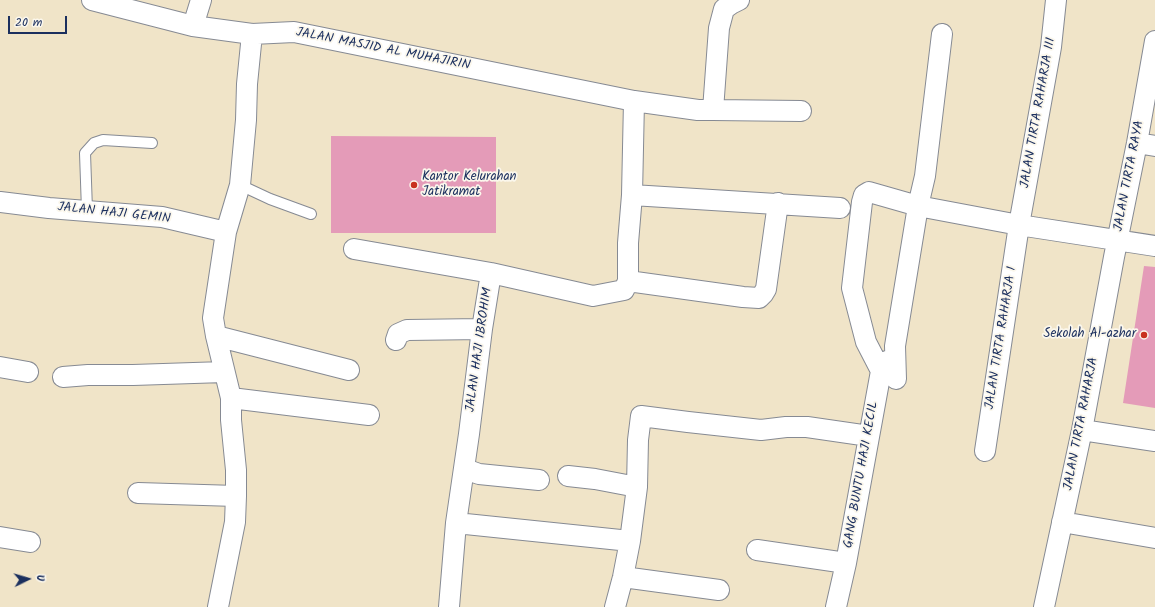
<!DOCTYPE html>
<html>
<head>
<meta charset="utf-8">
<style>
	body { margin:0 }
	#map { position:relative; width:1155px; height:607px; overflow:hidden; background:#f0e4c8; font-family:Kalam,sans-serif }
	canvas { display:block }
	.north { position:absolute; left:8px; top:559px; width:40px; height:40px; -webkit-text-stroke:3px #fbf7ec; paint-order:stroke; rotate:85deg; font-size:11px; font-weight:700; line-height:16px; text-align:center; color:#1b2f5e }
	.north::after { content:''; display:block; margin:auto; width:14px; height:18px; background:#1b2f5e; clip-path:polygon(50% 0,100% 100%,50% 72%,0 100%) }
	.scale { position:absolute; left:8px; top:16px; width:59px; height:18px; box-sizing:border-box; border:2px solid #1b2f5e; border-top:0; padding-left:5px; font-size:12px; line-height:14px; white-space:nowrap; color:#1b2f5e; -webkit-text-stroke:3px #fbf7ec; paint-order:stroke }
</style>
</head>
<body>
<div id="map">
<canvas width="1155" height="607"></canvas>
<div class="north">U</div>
<div class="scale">20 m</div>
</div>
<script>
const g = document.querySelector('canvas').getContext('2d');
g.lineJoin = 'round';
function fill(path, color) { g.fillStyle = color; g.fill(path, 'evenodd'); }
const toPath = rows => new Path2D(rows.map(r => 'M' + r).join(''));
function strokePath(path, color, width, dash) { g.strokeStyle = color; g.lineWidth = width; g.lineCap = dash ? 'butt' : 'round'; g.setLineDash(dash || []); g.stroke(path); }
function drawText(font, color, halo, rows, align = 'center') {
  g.font = font + ' Kalam,sans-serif'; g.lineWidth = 3.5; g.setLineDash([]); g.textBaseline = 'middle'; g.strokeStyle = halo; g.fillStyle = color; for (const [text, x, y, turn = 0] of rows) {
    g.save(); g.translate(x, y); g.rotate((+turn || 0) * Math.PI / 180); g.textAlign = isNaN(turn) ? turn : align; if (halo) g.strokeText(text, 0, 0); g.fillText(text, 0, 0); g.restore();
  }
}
const building = toPath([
	[331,136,496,137,496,233,331,233],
	[1144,266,1155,267,1155,408,1123,403]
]);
const lane = toPath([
	[240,185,270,199,311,214],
	[87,210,85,153,94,143,103,140,152,143]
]);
const street = toPath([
	[92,0,193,26,252,34,294,32,634,101,698,110,713,110,719,28,724,9,731,4,739,0],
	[193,26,201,0],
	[713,110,801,111],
	[1137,143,1155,146],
	[632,195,840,208],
	[0,202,49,208,162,217,226,232],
	[354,249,491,273],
	[628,281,743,297,759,298,763,294,766,289,778,203],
	[216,336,349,370],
	[396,340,398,334,407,330,482,329],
	[0,367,28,372],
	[881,371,866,342,852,288,862,202,864,195,869,192,918,206,1019,225,1155,246],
	[63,377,88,375,133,375,224,372],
	[896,379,895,346,918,206,925,176,942,34],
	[231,398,369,415],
	[1082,430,1155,441],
	[985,451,1019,225,1051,47,1056,0],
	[465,469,479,474,539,480],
	[568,476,595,479,637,487],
	[138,493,236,496],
	[1062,522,1155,538],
	[456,523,630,541],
	[0,537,30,542],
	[757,550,846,563],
	[623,577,719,590],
	[218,607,235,522,236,496,236,470,231,420,231,398,216,336,213,318,226,232,240,185,246,120,247,84,252,34],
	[449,607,456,523,469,434,482,329,491,273,593,296,624,290,628,281,628,243,632,195,634,101],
	[615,607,623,577,630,541,637,487,638,440,641,416,688,422,761,430,786,427,807,427,869,436],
	[836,607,846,563,881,371,887,361],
	[1044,607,1082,430,1114,257,1137,143,1155,41]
]);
const markers = [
	[414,185,4,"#c8321e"],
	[1144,335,4,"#c8321e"]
];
const streetNames = [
	["JALAN MASJID AL MUHAJIRIN",383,50,11],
	["JALAN TIRTA RAHARJA III",1039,113,-80],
	["JALAN TIRTA RAYA",1130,176,-79],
	["JALAN HAJI GEMIN",114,214,6],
	["JALAN TIRTA RAHARJA I",1002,338,-81],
	["JALAN HAJI IBROHIM",480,350,-82],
	["JALAN TIRTA RAHARJA",1082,424,-79],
	["GANG BUNTU HAJI KECIL",862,475,-80]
];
const poiNames = [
	["Kantor Kelurahan",422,178],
	["Jatikramat",422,193],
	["Sekolah Al-azhar",1136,335,"right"]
];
fill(building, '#e49bb8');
strokePath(lane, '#868a93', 12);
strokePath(street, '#868a93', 22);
strokePath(lane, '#fff', 10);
strokePath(street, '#fff', 20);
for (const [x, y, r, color] of markers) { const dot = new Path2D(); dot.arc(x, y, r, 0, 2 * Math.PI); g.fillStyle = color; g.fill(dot); strokePath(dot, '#fbf7ec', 1.5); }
drawText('13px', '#1b2f5e', '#fbf7ec', streetNames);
drawText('13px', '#1b2f5e', '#fbf7ec', poiNames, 'left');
</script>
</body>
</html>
